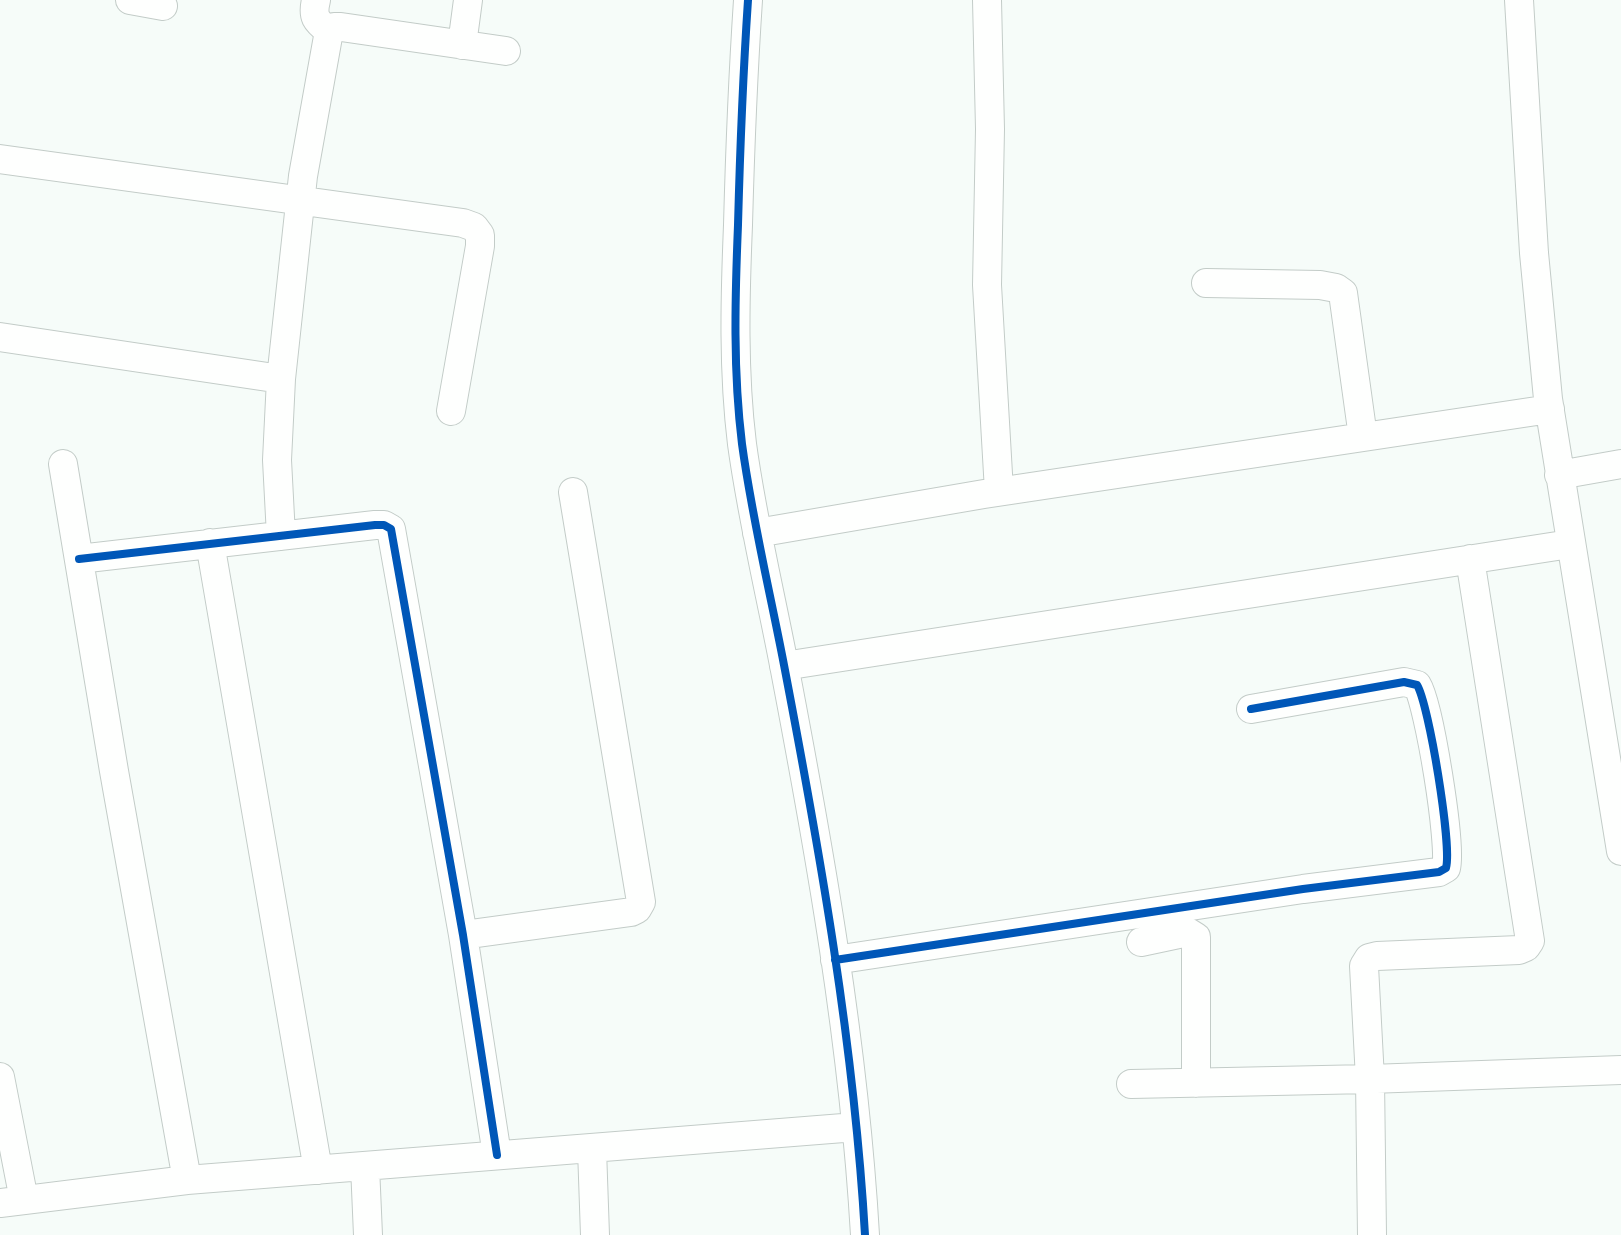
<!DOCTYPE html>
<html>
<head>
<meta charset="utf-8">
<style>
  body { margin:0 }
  canvas { display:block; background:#f6fcf9 }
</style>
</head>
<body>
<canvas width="1621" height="1235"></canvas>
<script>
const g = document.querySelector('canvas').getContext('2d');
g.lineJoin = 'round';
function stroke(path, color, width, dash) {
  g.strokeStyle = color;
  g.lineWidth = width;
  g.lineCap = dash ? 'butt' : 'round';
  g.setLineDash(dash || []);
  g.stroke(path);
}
const street = new Path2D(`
  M130 0 163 6
  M316 0C312 17 316 21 329 31
  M748 0C743 75 740 150 738 225 735 298 733 371 742 444 752 518 770 592 784 665 820 853 854 1044 865 1235
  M987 0 990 129 987 285 999 491
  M1519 0 1534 253 1548 399 1621 851
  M462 45 468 0
  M0 159 463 223 474 227 480 235V246L451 411
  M1206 283 1320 285 1336 288 1343 293 1363 437
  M0 337 281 379
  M63 464 114 771 187 1180
  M1559 475 1621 464
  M757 533 984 494 1550 409
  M281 536 277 460 281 379 303 176 329 31 334 27H341L506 51
  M210 543 318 1170
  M79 559 375 525H384L391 529 463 935 497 1155
  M784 666 1570 544
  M463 935 631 912 637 909 641 902 573 492
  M1141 942 1188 932 1196 937V1083
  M835 960 1303 889 1439 872 1446 868C1452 846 1429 704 1417 685L1404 682 1251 709
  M0 1077 24 1200
  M1131 1084 1370 1079 1621 1070
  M592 1149 595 1235
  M365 1166 368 1235
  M0 1203 187 1180 856 1127
  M1372 1235 1370 1079 1364 966 1369 958 1377 956 1519 950 1526 947 1530 941 1470 559`);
stroke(street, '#c3ccc8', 30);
stroke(street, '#fefffe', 28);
stroke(new Path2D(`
  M748 0C743 75 740 150 738 225 735 298 733 371 742 444 752 518 770 592 784 665 820 853 854 1044 865 1235
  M79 559 375 525H384L391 529 463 935 497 1155
  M835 960 1303 889 1439 872 1446 868C1452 846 1429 704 1417 685L1404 682 1251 709`), '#0057b8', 8);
</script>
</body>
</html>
